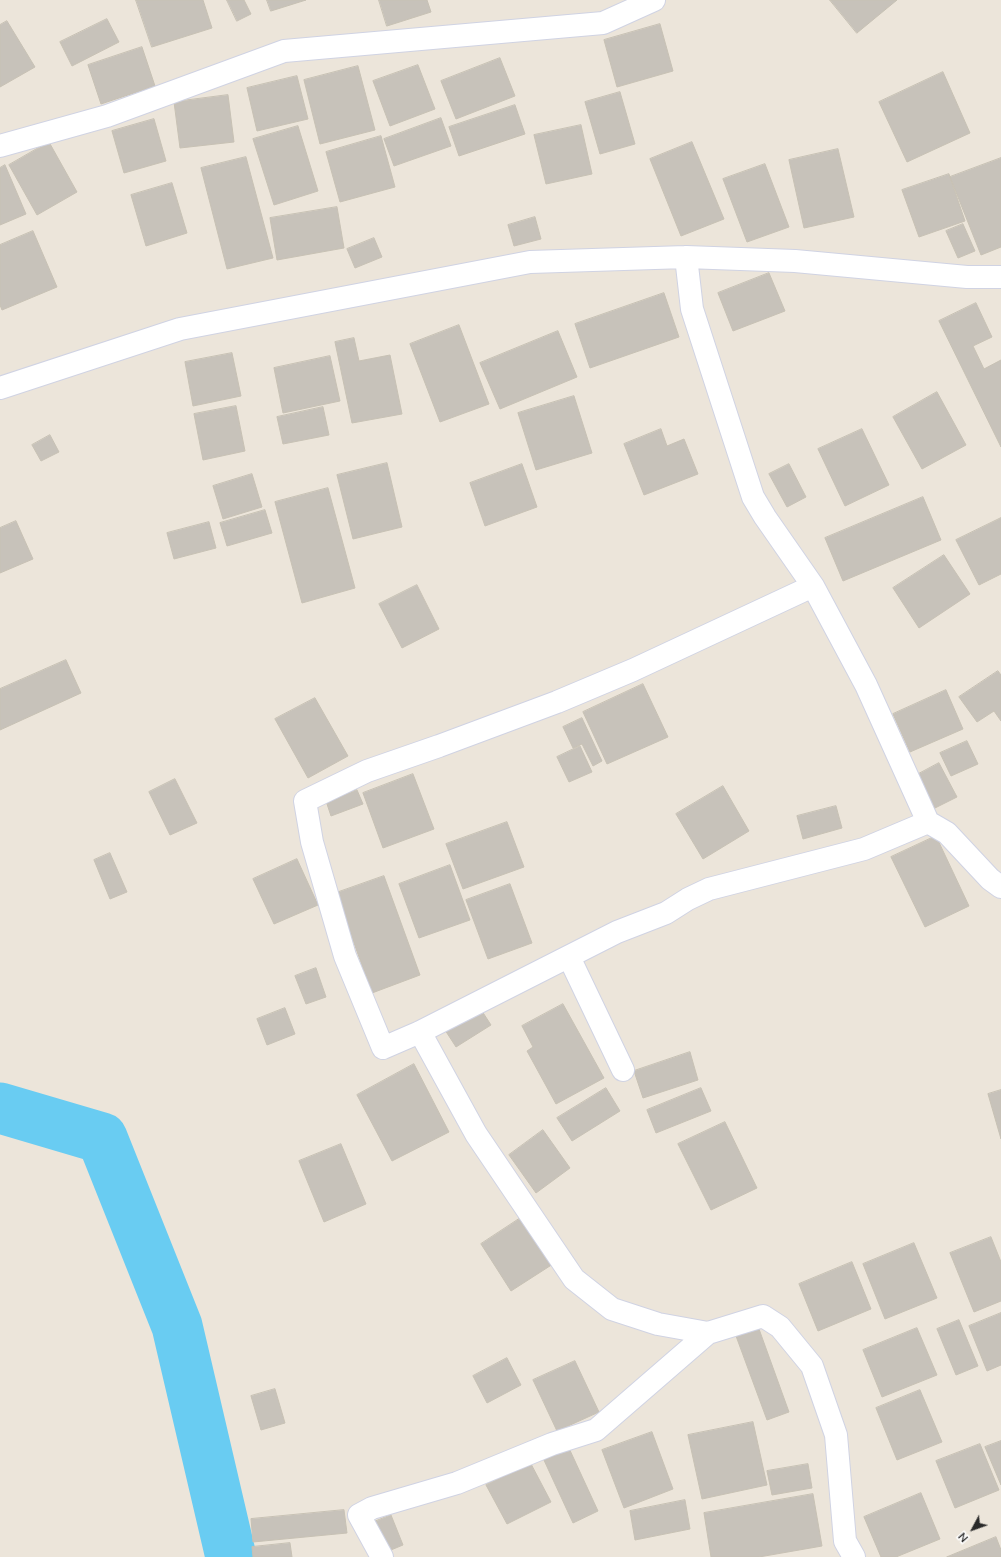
<!DOCTYPE html>
<html>
<head>
<meta charset="utf-8">
<style>
  body { margin:0 }
  #map { position:relative; width:1001px; height:1557px; overflow:hidden; background:#ece5da; font-family:"Nunito Sans",sans-serif }
  canvas { display:block }
  .north { position:absolute; left:953px; top:1509px; width:40px; height:40px; -webkit-text-stroke:3px #fff; paint-order:stroke; rotate:229deg; font-size:11px; font-weight:700; line-height:16px; text-align:center; color:#292929 }
  .north::after { content:''; display:block; margin:auto; width:14px; height:18px; background:#292929; clip-path:polygon(50% 0,100% 100%,50% 72%,0 100%) }
</style>
</head>
<body>
<div id="map">
<canvas width="1001" height="1557"></canvas>
<div class="north">N</div>
</div>
<script>
const g = document.querySelector('canvas').getContext('2d');
g.lineJoin = 'round';
function stroke(path, color, width, dash) {
  g.strokeStyle = color;
  g.lineWidth = width;
  g.lineCap = dash ? 'butt' : 'round';
  g.setLineDash(dash || []);
  g.stroke(path);
}
function fill(path, color) {
  g.fillStyle = color;
  g.fill(path, 'evenodd');
}
stroke(new Path2D(`
  M0 1108 102 1138 177 1326 231 1557`), '#69ccf2', 51);
const building = new Path2D(`
  M136 0H203L212 28 152 47Z
  M227 0H244L251 14 237 21Z
  M267 0H306L271 11Z
  M379 0H427L431 12 387 26Z
  M830 0H897L857 33Z
  M107 19 119 42 72 66 60 42Z
  M7 21 35 67 0 87V25Z
  M660 24 673 71 617 87 604 40Z
  M142 47 155 86 101 104 88 65Z
  M500 58 515 96 456 119 441 81Z
  M418 65 435 109 390 126 373 81Z
  M358 66 375 130 320 144 304 80Z
  M943 72 970 133 907 162 879 102Z
  M297 76 308 119 257 131 247 88Z
  M620 92 635 144 600 154 585 102Z
  M228 95 234 142 180 148 174 102Z
  M515 105 525 134 459 156 449 127Z
  M441 118 451 146 394 166 384 139Z
  M154 119 166 161 124 173 112 131Z
  M581 125 592 174 546 184 534 135Z
  M298 126 318 191 274 205 253 139Z
  M381 136 395 187 340 202 326 152Z
  M49 142 77 192 37 215 9 165Z
  M692 142 724 219 681 236 650 159Z
  M838 149 854 217 804 228 789 160Z
  M246 157 273 258 227 269 201 168Z
  M1001 158V247L981 255 950 177Z
  M765 164 789 227 747 242 723 179Z
  M5 165 26 214 0 225V168Z
  M949 174 965 221 919 237 902 190Z
  M172 183 187 233 146 246 131 195Z
  M337 207 344 248 277 260 270 218Z
  M535 217 541 239 514 246 508 225Z
  M963 224 975 251 958 258 946 231Z
  M33 231 57 287 2 310 0 305V245Z
  M374 238 382 257 355 268 347 249Z
  M769 273 785 311 733 331 718 293Z
  M664 293 679 337 590 368 575 324Z
  M976 303 992 337 973 346 984 369 1001 360V447L939 321Z
  M459 325 489 404 440 422 410 344Z
  M558 331 577 377 500 409 480 363Z
  M354 338 359 361 390 355 402 414 352 423 335 342Z
  M232 353 241 396 193 406 185 362Z
  M330 356 340 401 283 413 274 368Z
  M937 392 966 445 922 469 893 417Z
  M574 396 592 453 536 470 518 413Z
  M236 406 245 451 203 460 194 414Z
  M323 407 329 435 283 444 277 417Z
  M661 429 667 446 684 439 698 474 644 495 624 444Z
  M862 429 889 485 845 506 818 449Z
  M50 435 59 452 41 461 32 445Z
  M387 463 402 527 353 539 337 475Z
  M522 464 537 507 485 526 470 483Z
  M789 464 806 497 787 507 769 474Z
  M252 474 262 507 223 519 213 486Z
  M328 488 355 588 302 603 275 502Z
  M923 497 941 540 843 581 825 538Z
  M265 510 272 533 227 546 220 523Z
  M1001 518V574L979 585 956 540Z
  M16 521 33 559 0 573V528Z
  M209 522 216 548 174 559 167 533Z
  M944 555 970 594 919 628 893 588Z
  M417 585 439 629 402 648 379 604Z
  M66 660 81 693 0 730V689Z
  M998 671 1001 675V721L994 711 977 722 959 697Z
  M643 684 668 737 607 764 583 712Z
  M946 690 963 729 910 752 893 714Z
  M315 698 348 756 308 778 275 719Z
  M582 718 602 761 593 766 582 744 573 748 563 727Z
  M967 741 978 764 951 776 940 753Z
  M580 746 592 772 569 782 557 757Z
  M939 763 957 797 931 810 913 777Z
  M413 774 434 829 383 848 363 793Z
  M175 779 197 823 170 835 149 792Z
  M723 786 749 831 703 859 676 814Z
  M357 790 363 804 331 816 326 801Z
  M836 806 842 828 803 839 797 816Z
  M507 822 524 867 463 889 446 844Z
  M936 836 969 906 925 927 891 857Z
  M110 853 127 892 110 899 94 860Z
  M297 859 318 905 274 924 253 879Z
  M450 865 470 920 419 938 399 884Z
  M384 876 420 975 372 993 336 893Z
  M510 884 532 943 488 959 466 900Z
  M316 968 326 997 306 1004 295 976Z
  M563 1004 604 1078 556 1104 527 1051 533 1047 522 1026Z
  M285 1008 295 1034 267 1045 257 1019Z
  M480 1008 491 1025 456 1047 445 1030Z
  M690 1052 698 1080 643 1098 634 1071Z
  M414 1064 449 1132 392 1161 357 1095Z
  M606 1088 620 1111 572 1141 557 1118Z
  M701 1088 711 1111 656 1133 647 1110Z
  M1001 1090V1139L988 1094Z
  M725 1122 757 1188 711 1210 678 1144Z
  M543 1130 570 1168 536 1193 509 1155Z
  M341 1144 366 1204 324 1222 299 1161Z
  M522 1217 553 1264 511 1291 481 1244Z
  M991 1237 1001 1262V1301L974 1312 950 1253Z
  M914 1243 937 1298 885 1319 863 1264Z
  M852 1262 871 1309 818 1331 799 1284Z
  M1001 1313V1365L987 1371 969 1326Z
  M959 1320 978 1366 956 1375 937 1329Z
  M917 1328 937 1375 882 1397 863 1350Z
  M759 1329 789 1412 767 1420 736 1336Z
  M507 1358 521 1385 487 1403 473 1376Z
  M575 1361 599 1412 557 1431 533 1380Z
  M275 1389 285 1423 261 1430 251 1396Z
  M920 1390 942 1442 897 1460 876 1408Z
  M753 1422 767 1485 702 1499 688 1435Z
  M652 1432 673 1489 624 1508 602 1450Z
  M1001 1441V1485L985 1447Z
  M980 1444 999 1490 955 1508 936 1461Z
  M568 1446 598 1511 573 1523 543 1458Z
  M530 1462 551 1502 507 1524 486 1485Z
  M808 1464 812 1488 772 1495 767 1471Z
  M921 1493 940 1539 896 1557H881L864 1517Z
  M813 1494 822 1546 759 1557H711L704 1513Z
  M685 1500 690 1529 635 1540 630 1511Z
  M344 1510 347 1533 253 1542 251 1519Z
  M391 1515 403 1545 386 1552 374 1522Z
  M996 1537 1001 1550V1557H947Z
  M290 1543 292 1557H253L252 1547Z`);
fill(building, '#c7c2ba');
stroke(building, '#c7c1b4', 1);
const minor = new Path2D(`
  M0 146 107 116 284 51 603 23 654 0
  M686 257 692 309 753 497 765 517 813 586 866 685 928 822 947 833 990 879 1001 887
  M0 388 180 329 530 262 686 257 795 261 967 277H1001
  M813 586 633 670 557 702 439 746 367 771 305 801 312 842 345 956 383 1048 420 1032 617 932 666 913 688 899 709 889 864 849 928 822
  M569 957 623 1070
  M420 1032 476 1134 574 1279 612 1309 658 1324 708 1333
  M382 1557 359 1515 372 1508 457 1483 552 1444 596 1430 708 1333 763 1316 780 1327 812 1366 836 1435 845 1541 854 1557`);
stroke(minor, '#d0d3e3', 24);
stroke(minor, '#fff', 22);
</script>
</body>
</html>
